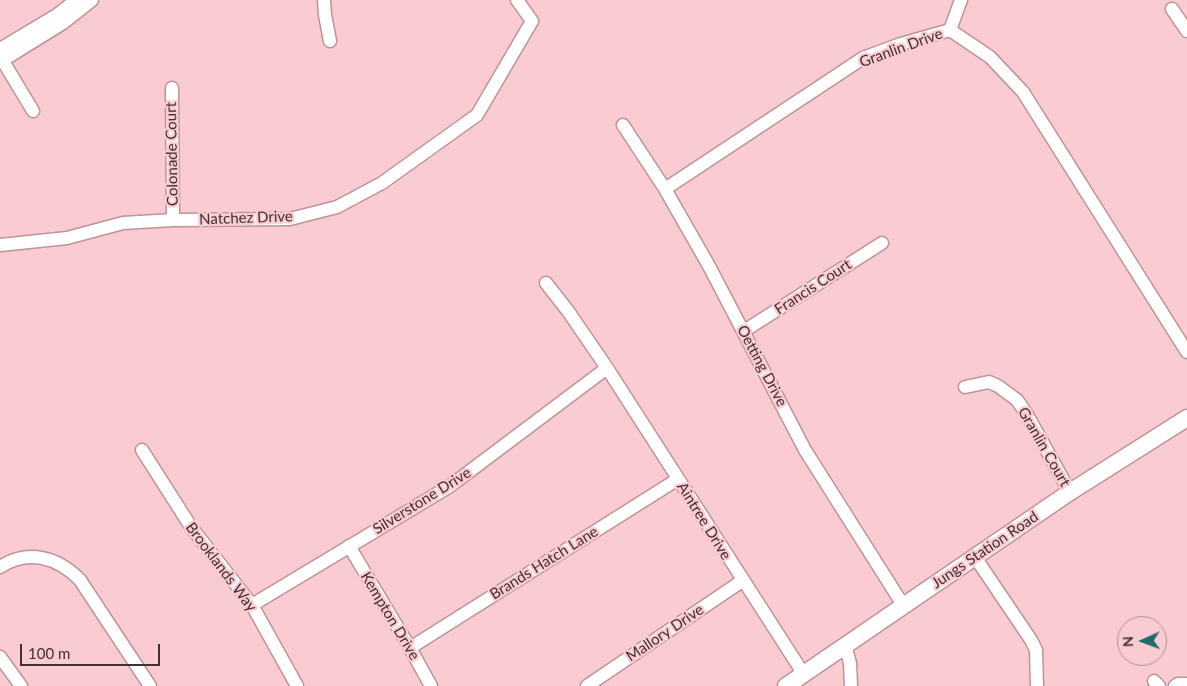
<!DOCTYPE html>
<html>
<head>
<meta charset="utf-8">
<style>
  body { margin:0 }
  #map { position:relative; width:1187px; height:686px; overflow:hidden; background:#facbd0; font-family:Lato,sans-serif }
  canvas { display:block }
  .north { position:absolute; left:1117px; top:616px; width:50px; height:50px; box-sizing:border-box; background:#facbd0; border:1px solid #b08d90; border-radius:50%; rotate:268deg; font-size:14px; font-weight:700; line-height:20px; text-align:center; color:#412f31 }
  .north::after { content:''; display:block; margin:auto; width:18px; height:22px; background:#206c69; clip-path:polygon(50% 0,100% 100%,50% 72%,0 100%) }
  .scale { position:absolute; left:20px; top:644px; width:140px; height:22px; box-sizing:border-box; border:2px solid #412f31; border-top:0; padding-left:6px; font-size:15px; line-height:18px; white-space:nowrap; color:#412f31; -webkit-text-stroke:4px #facbd0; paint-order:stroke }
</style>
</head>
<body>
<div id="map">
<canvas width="1187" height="686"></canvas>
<div class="north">N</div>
<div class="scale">100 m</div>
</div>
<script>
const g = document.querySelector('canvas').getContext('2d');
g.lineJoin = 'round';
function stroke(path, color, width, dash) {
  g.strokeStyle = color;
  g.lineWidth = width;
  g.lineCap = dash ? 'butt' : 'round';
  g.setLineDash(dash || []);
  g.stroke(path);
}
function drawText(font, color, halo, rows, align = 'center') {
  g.font = font + ' Lato,sans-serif';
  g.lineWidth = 4.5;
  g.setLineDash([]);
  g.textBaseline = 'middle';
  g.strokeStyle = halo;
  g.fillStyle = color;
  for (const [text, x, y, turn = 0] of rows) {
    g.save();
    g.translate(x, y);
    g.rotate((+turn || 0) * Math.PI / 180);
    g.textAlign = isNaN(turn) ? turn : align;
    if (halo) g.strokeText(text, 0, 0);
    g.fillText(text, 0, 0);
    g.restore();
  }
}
const minor = new Path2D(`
  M324 0 325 15 330 41
  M1172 9 1187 31
  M950 30 990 57 1023 92 1187 352
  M950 30 961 0
  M0 49 57 15 76 0
  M0 56 33 111
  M0 62 63 23 92 0
  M172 88 173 220
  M623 125 665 189 709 266 805 450 903 605
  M665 189 863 58 901 44 950 30
  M0 245 67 238 123 223 173 220 290 219 337 207 382 183 477 115 532 21 517 0
  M546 283 568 311 607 368 803 673
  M744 331 882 243
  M965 387 989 382 998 386 1017 400 1026 413 1070 492
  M142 450 191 527 252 605 297 686
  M349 546 410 648 431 686
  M975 557 1031 640 1036 650 1037 686
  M0 567C28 549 58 557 80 580L150 686
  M252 605 450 486 607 368
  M845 645 850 663 851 686
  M410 648 678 479
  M0 657 21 686
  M1154 681 1159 686
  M587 686 742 581
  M1175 686 1178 684H1187`);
const major = new Path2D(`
  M786 686 1070 492 1187 418`);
stroke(minor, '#be9397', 15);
stroke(major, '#be9397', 19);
stroke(minor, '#fff', 12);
stroke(major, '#fff', 16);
drawText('15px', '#412f31', '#facbd0', [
  ["Granlin Drive",901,48,-20],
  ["Colonade Court",172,154,-91],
  ["Natchez Drive",246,218,-2],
  ["Francis Court",813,287,-33],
  ["Oetting Drive",762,366,62],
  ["Granlin Court",1044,447,60],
  ["Silverstone Drive",422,501,-32],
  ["Aintree Drive",704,521,58],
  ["Jungs Station Road",985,550,-34],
  ["Brands Hatch Lane",544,563,-32],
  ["Brooklands Way",221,567,53],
  ["Kempton Drive",390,616,59],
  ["Mallory Drive",665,633,-34]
]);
</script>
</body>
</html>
